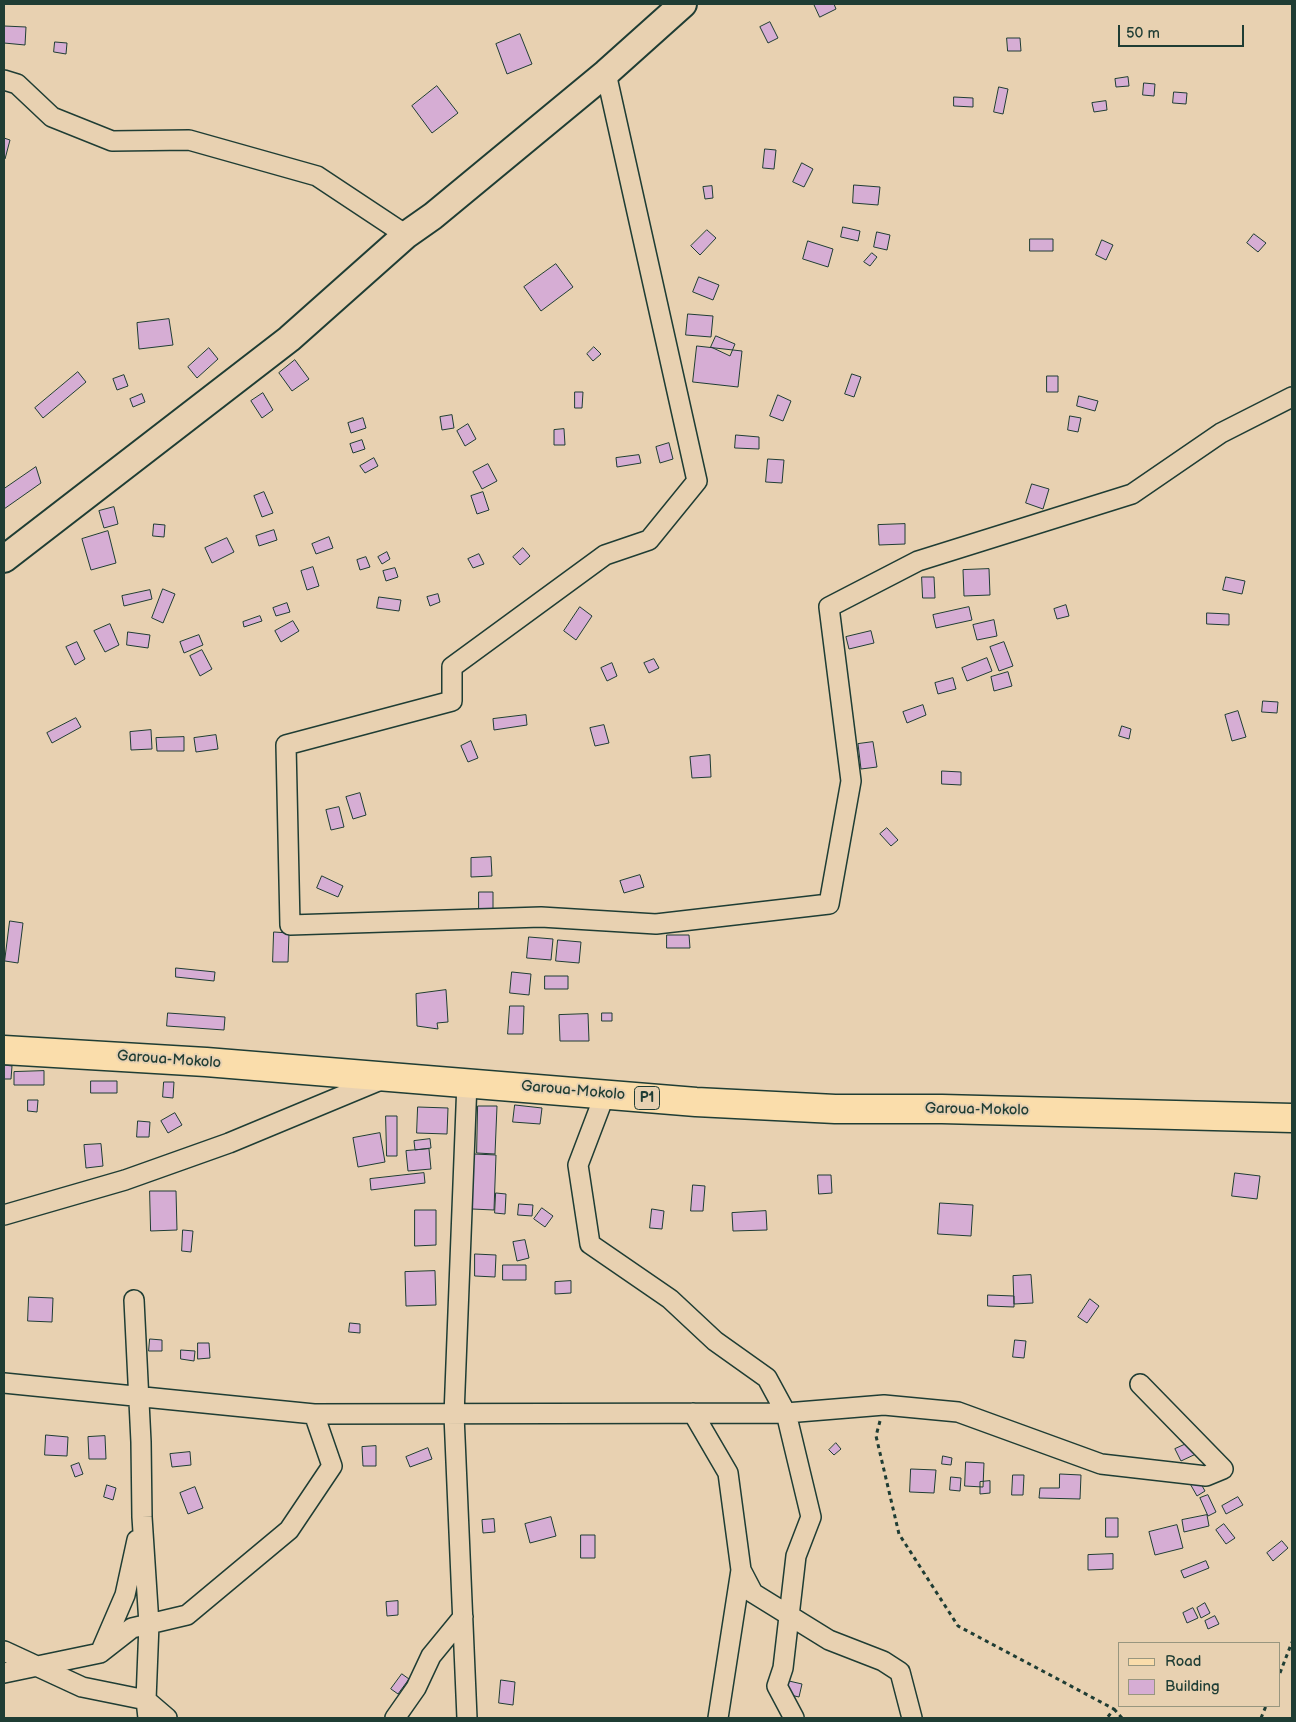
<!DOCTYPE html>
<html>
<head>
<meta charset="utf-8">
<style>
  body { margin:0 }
  #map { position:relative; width:1296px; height:1722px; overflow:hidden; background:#e8d1b1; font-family:"Balsamiq Sans",sans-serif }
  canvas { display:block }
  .frame { position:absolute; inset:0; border:5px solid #1f3d34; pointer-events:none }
  .legend { position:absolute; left:1118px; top:1642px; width:162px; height:65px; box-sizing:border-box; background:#e8d1b1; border:1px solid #98967f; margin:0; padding:6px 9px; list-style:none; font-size:15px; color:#1f3d34 }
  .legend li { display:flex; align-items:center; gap:10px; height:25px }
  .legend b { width:25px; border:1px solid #98967f }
  .scale { position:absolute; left:1118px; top:25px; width:126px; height:22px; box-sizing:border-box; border:2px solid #1f3d34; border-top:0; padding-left:6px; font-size:15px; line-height:18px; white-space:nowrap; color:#1f3d34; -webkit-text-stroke:4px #e8d1b1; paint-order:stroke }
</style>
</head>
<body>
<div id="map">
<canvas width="1296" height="1722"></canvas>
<div class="frame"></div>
<ul class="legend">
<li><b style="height:6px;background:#faddab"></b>Road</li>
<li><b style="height:14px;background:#d6add4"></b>Building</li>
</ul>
<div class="scale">50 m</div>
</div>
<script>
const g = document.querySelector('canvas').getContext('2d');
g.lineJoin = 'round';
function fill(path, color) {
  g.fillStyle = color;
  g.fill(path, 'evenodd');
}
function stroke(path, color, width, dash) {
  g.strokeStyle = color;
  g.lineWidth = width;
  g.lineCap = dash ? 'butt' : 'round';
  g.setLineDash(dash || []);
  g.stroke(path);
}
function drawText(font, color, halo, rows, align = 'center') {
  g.font = font + ' "Balsamiq Sans",sans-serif';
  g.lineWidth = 4;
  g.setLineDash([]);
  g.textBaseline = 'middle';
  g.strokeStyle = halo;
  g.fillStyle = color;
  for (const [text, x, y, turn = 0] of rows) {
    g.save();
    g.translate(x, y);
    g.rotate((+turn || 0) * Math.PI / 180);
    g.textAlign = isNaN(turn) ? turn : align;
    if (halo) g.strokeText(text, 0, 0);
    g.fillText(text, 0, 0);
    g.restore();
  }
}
const building = new Path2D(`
  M814 4H834L836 9 820 17Z
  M770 22 778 38 768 43 760 27Z
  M4 26 26 27 25 45 4 43Z
  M520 34 532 64 507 74 496 44Z
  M1007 38H1020L1021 51H1008Z
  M55 42 67 43 66 54 54 52Z
  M1128 77 1129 86 1116 87 1115 79Z
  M1144 83 1155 84 1154 96 1143 95Z
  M437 86 458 113 432 133 412 106Z
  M999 87 1008 89 1003 114 994 112Z
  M1174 92 1187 93 1186 104 1173 103Z
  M954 97 973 98V107L954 106Z
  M1106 101 1107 110 1094 112 1092 103Z
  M4 138 10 140 5 159H4Z
  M765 149 776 150 774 169 763 168Z
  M802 163 813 169 804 187 793 182Z
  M854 185 880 187 878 205 853 203Z
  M712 186 713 198 705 199 703 187Z
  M843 227 860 231 858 241 841 237Z
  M707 230 716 238 700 255 691 246Z
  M877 232 890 235 887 250 874 247Z
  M1254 234 1266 243 1258 252 1247 243Z
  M1030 239H1053V251H1030Z
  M1102 240 1113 245 1106 260 1096 255Z
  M808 241 833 249 828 267 803 259Z
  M872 253 877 257 870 266 864 262Z
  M556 264 573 287 541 311 524 287Z
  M699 277 719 285 713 300 693 292Z
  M688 314 713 316 711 337 686 335Z
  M169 319 173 345 139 349 137 323Z
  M716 336 735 344 730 356 711 347Z
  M697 346 742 351 738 387 693 382Z
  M594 347 601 354 593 361 587 354Z
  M209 348 218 359 197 378 188 367Z
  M295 360 309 379 292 391 279 373Z
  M78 372 86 382 43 418 35 408Z
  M852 374 861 377 854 397 845 394Z
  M124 375 128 386 117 390 113 379Z
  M1047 376H1058V392H1047Z
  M575 392H583L582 408H575Z
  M263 393 273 410 262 418 251 401Z
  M142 394 145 402 133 407 130 399Z
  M778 395 791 401 783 421 770 416Z
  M1079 396 1098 401 1095 411 1077 406Z
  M452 415 454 428 442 430 440 417Z
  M1070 416 1081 418 1078 432 1068 430Z
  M363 418 366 428 351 433 348 423Z
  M468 424 476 439 465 446 457 431Z
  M564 429 565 445H554V430Z
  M736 435 759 437V449L735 448Z
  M362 440 365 449 353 453 350 444Z
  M669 443 673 459 660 463 656 447Z
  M639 455 641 463 617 467 616 458Z
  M374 458 378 466 365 473 360 466Z
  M768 459 784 460 782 483 766 482Z
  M488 464 497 481 482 489 473 472Z
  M36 467 41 483 4 509V489Z
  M1032 484 1049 489 1043 509 1026 503Z
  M264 492 273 513 262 517 254 496Z
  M483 492 489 510 477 514 471 496Z
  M114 507 118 524 104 528 99 511Z
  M154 524 165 525 164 537 153 536Z
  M905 524V544L879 545 878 525Z
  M274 530 277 540 259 546 256 536Z
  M108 531 116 563 91 570 82 539Z
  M329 537 333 548 316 554 312 544Z
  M227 538 234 552 212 563 205 548Z
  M523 548 530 556 520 565 513 557Z
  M387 552 390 559 382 564 378 557Z
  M479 554 484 564 473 568 468 559Z
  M366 557 370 567 360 570 357 560Z
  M313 567 319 586 307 590 301 571Z
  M395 568 398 577 386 581 383 571Z
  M989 569 990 595 964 596 963 570Z
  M922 577H934L935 598H923Z
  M1226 577 1245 581 1242 594 1223 590Z
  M163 589 175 594 163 623 152 618Z
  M150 590 152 599 124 606 122 596Z
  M438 594 440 602 430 606 427 597Z
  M379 597 401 600 399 611 377 608Z
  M287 603 290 612 276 616 273 608Z
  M1066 605 1069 616 1057 619 1054 609Z
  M580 607 592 616 576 640 564 631Z
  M969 607 972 620 936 628 933 615Z
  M1207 613 1229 614V625L1207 624Z
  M260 616 262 621 244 627 243 622Z
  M994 620 997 636 977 640 973 625Z
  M293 621 299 631 281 642 275 631Z
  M110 624 119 645 105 652 94 631Z
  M871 631 874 643 849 649 846 637Z
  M128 632 150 635 148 648 127 645Z
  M199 635 203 645 184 653 180 642Z
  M77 642 85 659 75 665 66 647Z
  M1004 642 1013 666 999 671 990 647Z
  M202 650 212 669 200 676 190 656Z
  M987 658 992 671 967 681 962 668Z
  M654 659 659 668 649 673 644 663Z
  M612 663 617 676 607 681 601 668Z
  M1008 672 1012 686 994 691 991 677Z
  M953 678 956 689 938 694 935 683Z
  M1263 701 1278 702 1277 713 1262 712Z
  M923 705 926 715 907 723 903 712Z
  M1238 711 1246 737 1232 741 1225 715Z
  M526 715 527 725 494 730 493 719Z
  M76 718 81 727 52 743 47 733Z
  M604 725 609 743 595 746 590 728Z
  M1122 726 1131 729 1129 739 1119 736Z
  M151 730 152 749 131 750 130 732Z
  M216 735 218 749 196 752 194 738Z
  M184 737V751H157L156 738Z
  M471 741 478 758 468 762 461 746Z
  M873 742 877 767 861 769 858 744Z
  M710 755 711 777 692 778 690 757Z
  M942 771 961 772V785L942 784Z
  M360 793 366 815 353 819 346 797Z
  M339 807 344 827 331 830 326 810Z
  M887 828 898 840 891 846 880 834Z
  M491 857 492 876 471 877V858Z
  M640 875 644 887 624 893 620 881Z
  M322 876 343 886 338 897 317 888Z
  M479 892H493V912H479Z
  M10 921 23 923 18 963 5 961Z
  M274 932 289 933 288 962H273Z
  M667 935H689L690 948H667Z
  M529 937 553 939 551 960 527 958Z
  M558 940 581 942 579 963 556 961Z
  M176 968 215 972 214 981 176 977Z
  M512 972 531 974 529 995 510 993Z
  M545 976H568V989H545Z
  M446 990 448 1022 437 1023 438 1029 417 1026 416 994Z
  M510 1006H524L523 1034H508Z
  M168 1013 225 1017 224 1030 167 1026Z
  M602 1013H612V1021H602Z
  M588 1014 589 1041H560L559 1015Z
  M4 1065 12 1066 11 1079H4Z
  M44 1071V1085H14V1072Z
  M91 1081H117V1093H91Z
  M164 1082H174L173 1098 163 1097Z
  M28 1100H38L37 1112 28 1111Z
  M515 1105 542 1108 540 1124 513 1122Z
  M478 1106H497L495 1154 477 1153Z
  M418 1107 448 1108 447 1134 417 1133Z
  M175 1113 182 1125 168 1133 161 1121Z
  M386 1116H397V1156H387Z
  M138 1121 150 1122 149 1137H137Z
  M380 1133 385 1162 358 1167 353 1138Z
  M430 1139 431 1148 415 1150 414 1141Z
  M101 1144 103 1166 86 1168 84 1145Z
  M429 1149 431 1169 408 1171 406 1151Z
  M474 1154 496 1155 494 1210 472 1209Z
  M424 1173 425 1183 371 1190 370 1179Z
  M1235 1173 1260 1176 1257 1199 1232 1196Z
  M818 1175H831L832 1193 819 1194Z
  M693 1185 705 1186 703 1211H691Z
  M150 1191H176L177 1230 151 1231Z
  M496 1193 506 1194 505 1214 495 1213Z
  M940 1203 973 1205 971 1236 938 1234Z
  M519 1204 533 1205 532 1216 518 1215Z
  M542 1208 553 1216 545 1227 534 1219Z
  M652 1209 664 1211 662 1229 650 1228Z
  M415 1210H436V1245L415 1246Z
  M766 1211 767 1230 733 1231 732 1213Z
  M183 1230 193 1231 191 1252 182 1251Z
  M525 1240 529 1258 517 1261 513 1242Z
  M475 1254 496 1255 495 1277 475 1276Z
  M503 1265H526V1280H503Z
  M435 1271 436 1305 406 1306 405 1272Z
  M1031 1275 1033 1303 1014 1304 1013 1276Z
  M571 1281V1293L555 1294V1282Z
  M988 1295 1014 1296V1307L988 1306Z
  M29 1297 53 1298 52 1322 28 1321Z
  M1090 1299 1099 1306 1087 1323 1078 1317Z
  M350 1323 360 1324V1333L349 1332Z
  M150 1339 162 1340V1351H149Z
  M1015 1340 1026 1341 1024 1358 1013 1357Z
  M198 1343H209L210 1358 198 1359Z
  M181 1350 195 1351 194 1361 181 1359Z
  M46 1435 68 1437 67 1456 45 1455Z
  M105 1436 106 1459H89L88 1437Z
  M1193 1441 1198 1453 1181 1461 1175 1449Z
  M836 1443 841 1449 834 1455 829 1450Z
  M376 1446V1466H363L362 1447Z
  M428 1448 432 1459 410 1467 406 1457Z
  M190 1452 191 1465 172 1467 170 1454Z
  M943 1456 952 1458 951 1465 942 1464Z
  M966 1462 984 1463 983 1487 965 1486Z
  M79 1463 83 1474 75 1477 71 1466Z
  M1192 1468 1205 1491 1197 1496 1184 1473Z
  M911 1469 936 1470 934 1493 910 1492Z
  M1060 1474 1081 1475 1080 1499 1039 1498 1040 1488H1059Z
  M1013 1475H1024L1023 1495H1012Z
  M951 1477 961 1478 960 1491 950 1490Z
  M990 1481V1493L980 1494V1482Z
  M107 1485 116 1488 113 1500 104 1497Z
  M195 1487 203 1508 188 1514 180 1493Z
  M1208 1495 1216 1512 1208 1516 1200 1498Z
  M1238 1497 1243 1505 1226 1514 1222 1506Z
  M1207 1515 1209 1526 1184 1532 1182 1520Z
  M551 1517 556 1536 530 1543 525 1524Z
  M1106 1518H1118V1537H1106Z
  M494 1519 495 1532 483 1533 482 1520Z
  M1224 1524 1235 1538 1226 1544 1216 1530Z
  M1177 1525 1183 1548 1155 1555 1149 1532Z
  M581 1535H595V1558H581Z
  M1282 1541 1288 1548 1273 1561 1267 1553Z
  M1113 1554V1569L1088 1570V1555Z
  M1206 1561 1209 1568 1184 1578 1181 1571Z
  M398 1601V1615L387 1616 386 1602Z
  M1205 1603 1210 1613 1201 1618 1197 1608Z
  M1193 1608 1198 1618 1187 1623 1183 1613Z
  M1215 1616 1219 1624 1208 1629 1205 1621Z
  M402 1674 409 1679 398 1694 391 1689Z
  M501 1680 515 1682 513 1705 499 1703Z
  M789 1681 802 1684 799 1697 786 1694Z`);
fill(building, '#d6add4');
stroke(building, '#1f3d34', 1);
const minor = new Path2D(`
  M606 73 697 481 649 540 605 555 452 667V701L286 745 290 925 541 917 656 924 829 904 851 781 829 607 918 561 1132 494 1221 433 1292 397
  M4 80 17 84 52 117 112 141 189 140 317 176 406 235
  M605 1094 578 1165 590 1244 670 1299 715 1341 767 1378 786 1413 811 1517 796 1556 783 1668 777 1686 794 1718
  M4 1215 125 1180 229 1143 383 1079
  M134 1300 141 1442 142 1517 149 1624 146 1700 148 1718
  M4 1383 314 1414 786 1413 884 1405 958 1412 1101 1464 1206 1476 1223 1469 1140 1384
  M693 1413 728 1473 741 1570 753 1593 829 1640 883 1661 900 1672 912 1718
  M4 1651 82 1687 146 1700 167 1718
  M100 1653 132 1628 187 1615 289 1530 332 1466 314 1414
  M4 1673 100 1653 125 1595 137 1540
  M395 1718 416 1688 431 1656 463 1617
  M467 1718 454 1415 467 1082
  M718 1718 741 1570`);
const secondary = new Path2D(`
  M4 559 289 339 406 235 433 216 606 73 683 4`);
const primary = new Path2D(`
  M4 1050 206 1062 696 1102 835 1109H942L1292 1118`);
stroke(minor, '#1f3d34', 22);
stroke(secondary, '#1f3d34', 30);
stroke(primary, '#1f3d34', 31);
stroke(new Path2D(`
  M880 1421 876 1436 899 1534 958 1626 1114 1709 1107 1718
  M1280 1673 1292 1642
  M1114 1709 1122 1718
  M1261 1718 1266 1706`), '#1f3d34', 3, [4, 4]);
stroke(minor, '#e8d1b1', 19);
stroke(secondary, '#e8d1b1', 26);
stroke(primary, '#faddab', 28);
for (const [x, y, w] of [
  [647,1098,25]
]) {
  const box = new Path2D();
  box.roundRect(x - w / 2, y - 11.5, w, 23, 4);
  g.fillStyle = '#e8d1b1';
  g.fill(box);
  stroke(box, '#1f3d34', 1);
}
drawText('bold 14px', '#1f3d34', null, [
  ["P1",647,1098]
]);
drawText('15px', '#1f3d34', '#e8d1b1', [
  ["Garoua-Mokolo",169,1060,4],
  ["Garoua-Mokolo",573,1091,5],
  ["Garoua-Mokolo",977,1110,1]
]);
</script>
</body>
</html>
